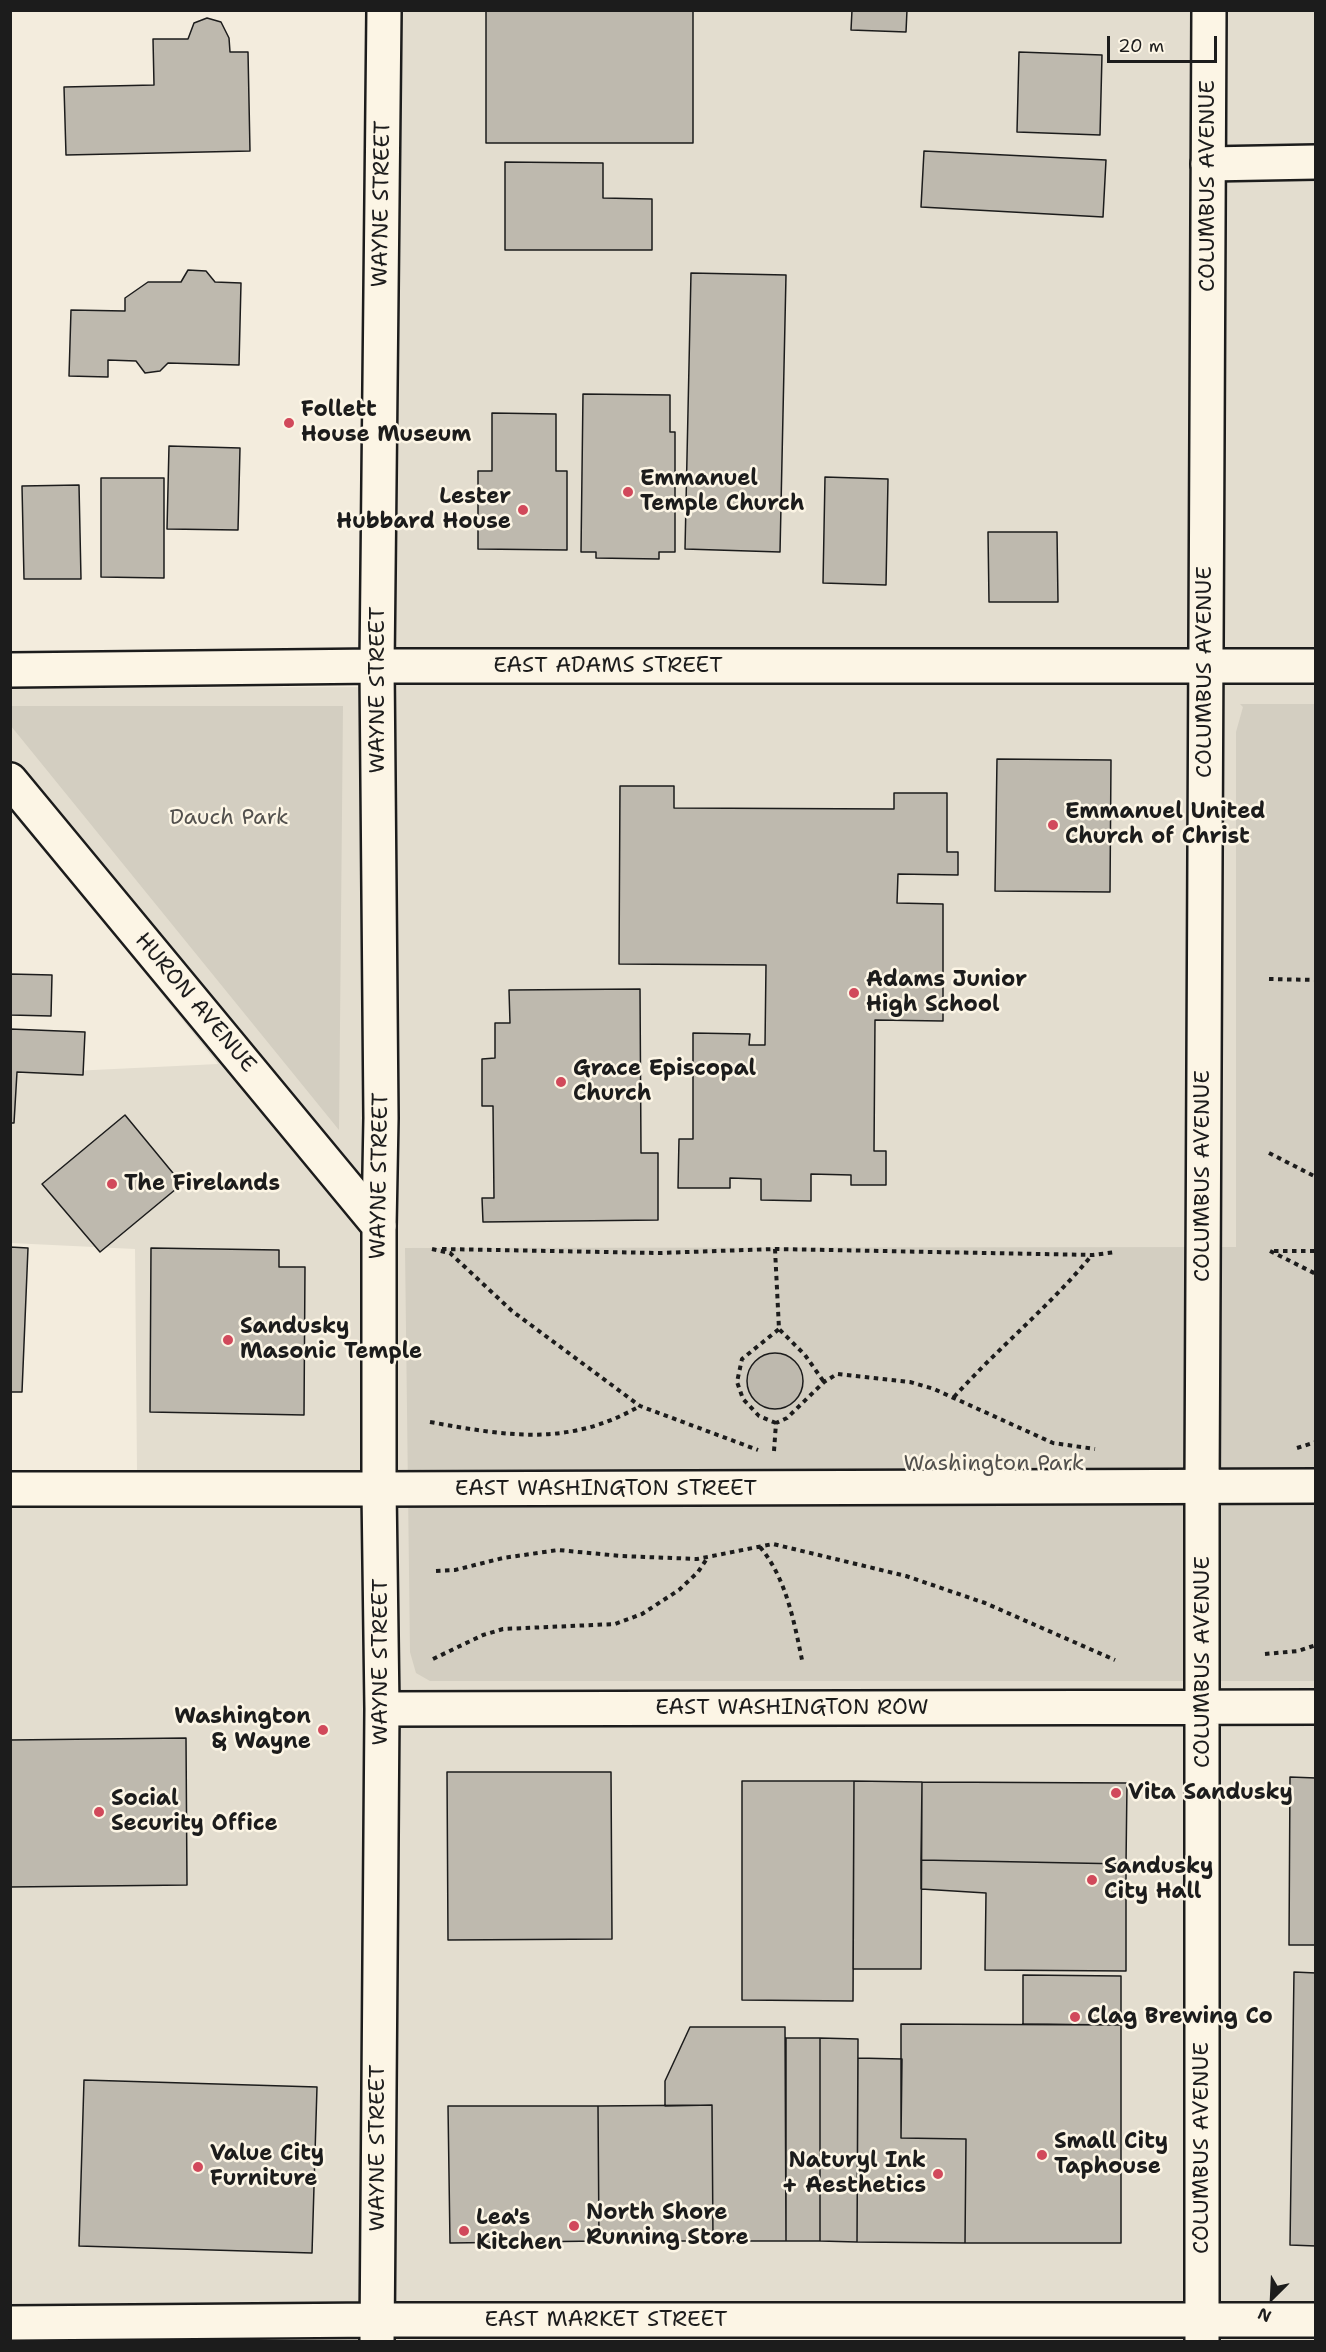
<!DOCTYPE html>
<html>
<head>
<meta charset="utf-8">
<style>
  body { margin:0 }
  #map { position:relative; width:1326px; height:2352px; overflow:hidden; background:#f3ecdd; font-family:"Shantell Sans",sans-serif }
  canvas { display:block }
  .frame { position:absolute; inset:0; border:12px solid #1c1c1c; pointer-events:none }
  .north { position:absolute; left:1242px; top:2268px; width:60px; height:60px; -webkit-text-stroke:4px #fcf5e5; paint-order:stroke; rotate:204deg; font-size:16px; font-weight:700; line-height:24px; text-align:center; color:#1c1c1c }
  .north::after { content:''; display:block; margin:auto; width:21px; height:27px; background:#1c1c1c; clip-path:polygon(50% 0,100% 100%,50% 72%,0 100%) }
  .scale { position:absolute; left:1107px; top:36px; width:110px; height:27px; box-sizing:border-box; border:3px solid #1c1c1c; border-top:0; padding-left:8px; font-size:18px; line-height:21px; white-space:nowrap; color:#1c1c1c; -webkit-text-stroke:4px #fcf5e5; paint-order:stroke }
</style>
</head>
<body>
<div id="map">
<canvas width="1326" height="2352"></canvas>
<div class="frame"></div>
<div class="north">N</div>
<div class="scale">20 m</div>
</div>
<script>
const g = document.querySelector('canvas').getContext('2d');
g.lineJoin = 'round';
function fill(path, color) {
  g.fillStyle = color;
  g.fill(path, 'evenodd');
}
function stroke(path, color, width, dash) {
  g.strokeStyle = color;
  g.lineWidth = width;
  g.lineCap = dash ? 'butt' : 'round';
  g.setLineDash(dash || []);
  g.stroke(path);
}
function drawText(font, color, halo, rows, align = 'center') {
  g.font = font + ' "Shantell Sans",sans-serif';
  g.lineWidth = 5;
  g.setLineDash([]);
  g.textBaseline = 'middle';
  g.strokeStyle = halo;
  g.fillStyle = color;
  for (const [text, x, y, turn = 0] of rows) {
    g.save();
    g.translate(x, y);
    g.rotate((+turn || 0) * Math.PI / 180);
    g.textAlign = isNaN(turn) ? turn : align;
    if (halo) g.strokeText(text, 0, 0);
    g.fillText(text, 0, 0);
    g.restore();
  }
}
fill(new Path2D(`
  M382 11H1315V2341H11V1473L137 1470 135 1249 11 1243 10 1074 218 1064 11 807V688L390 687Z`), '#e3ddcf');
fill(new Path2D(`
  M1240 704H1315V1681H430L416 1673 410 1652 405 1248 1236 1247V732L1243 707Z
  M10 706H343L339 1130 11 726Z`), '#d3cec1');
const building = new Path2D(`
  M486 10H693V143H486Z
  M852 10H907L906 32 851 30Z
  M207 18 221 22 229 38 230 52H248L250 151 66 155 64 87 154 85 153 39H188L194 23Z
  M1019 52 1102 55 1100 135 1017 132Z
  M924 151 1106 160 1103 217 921 207Z
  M505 162 603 163V198L652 199V250H505Z
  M188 270 206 271 215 282 241 283 239 365 168 363 160 371 145 373 136 361 108 360V377L69 376 71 310 125 311V298L148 282H181Z
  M691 273 786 275 780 552 685 549Z
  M583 394 670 395V432H675V552H659V559L596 558V552H581Z
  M492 413 556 414V471H567V550L478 549V471H492Z
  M169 446 240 448 238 530 167 529Z
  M825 477 888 479 886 585 823 583Z
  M101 478H164V578L101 577Z
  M79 485 81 579H24L22 486Z
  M988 532H1057L1058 602H989Z
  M997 759 1111 760 1110 892 995 891Z
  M620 786H674V808L894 809V793H947V852H958V875L898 874 897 903 943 904V1021L875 1020 874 1151H886V1185H851V1175L811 1174V1201L761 1200V1179L730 1178V1188H678L679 1139H693V1033L750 1034 749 1045H765L766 965 619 964Z
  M10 974 52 975 51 1016 10 1015Z
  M640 989 641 1153H658V1220L483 1222 482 1198H494L493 1106H482V1059L495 1058V1023H510L509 990Z
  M10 1029 85 1032 83 1075 17 1072 14 1123H10Z
  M125 1115 182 1184 100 1252 42 1184Z
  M10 1247 28 1248 22 1392H10Z
  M151 1248 279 1250V1267H305L304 1415 150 1412Z
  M747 1381a28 28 0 1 1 56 0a28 28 0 1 1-56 0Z
  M186 1738 187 1885 10 1887V1740Z
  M447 1772H611L612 1939 448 1940Z
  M1290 1777 1316 1778V1945H1289Z
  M742 1781H854L853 2001 742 2000Z
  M854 1781 922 1782 921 1969H853Z
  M922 1782 1127 1783 1126 1864 921 1860Z
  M921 1860 1126 1864V1971L985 1970 986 1893 921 1889Z
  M1294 1972 1316 1973V2246L1290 2245Z
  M1023 1975 1121 1976V2025L1023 2024Z
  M901 2024 1121 2025V2243H965L966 2139 901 2138Z
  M690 2027H785L786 2241H713L712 2105 665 2106V2081Z
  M786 2038H820V2241H786Z
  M820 2038 858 2039 857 2242 820 2241Z
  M858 2058 902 2059 901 2138 966 2139 965 2243 857 2242Z
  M84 2080 317 2087 312 2253 79 2246Z
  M712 2105 713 2241H599L598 2106Z
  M448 2106H598L599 2241 450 2243Z`);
fill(building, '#beb9ae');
stroke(building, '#1c1c1c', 1.5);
const minor = new Path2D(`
  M1208 164 1316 162
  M10 670 377 666H1316
  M379 1226 381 1118 377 666 384 10
  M10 1489H379L382 1709 377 2342
  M382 1709 1316 1707
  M10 2323 378 2320H1316
  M1202 2342V1486`);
const major = new Path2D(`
  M10 780 379 1226V1489L1316 1486
  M1202 1486 1209 10`);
stroke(minor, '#1c1c1c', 38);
stroke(major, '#1c1c1c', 38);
stroke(new Path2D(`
  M1269 979 1316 980
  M1269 1153 1316 1177
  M432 1249 450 1253 512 1311 640 1406 758 1450
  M442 1249 659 1253 775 1249 1093 1255 1116 1252
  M775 1249 779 1329 805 1355 824 1382
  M1270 1251 1316 1274
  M1274 1251H1316
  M954 1397C998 1348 1050 1306 1092 1255
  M430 1422C508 1436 568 1447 640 1406
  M776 1423 759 1416 743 1399 737 1382 742 1359 779 1329
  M1297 1448 1316 1442
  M774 1451 776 1423 787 1418 824 1382 837 1374 910 1382 934 1389 1053 1443 1095 1449
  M760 1547C786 1578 794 1621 802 1660
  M436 1571 455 1570 503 1558 558 1550 621 1556 697 1559 773 1544 906 1576 985 1603 1115 1660
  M1265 1654 1298 1651 1316 1645
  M433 1659 483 1635 503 1629 615 1624 642 1614 679 1590 698 1572 708 1557`), '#1c1c1c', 4, [4.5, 4.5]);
stroke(minor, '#fcf5e5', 33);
stroke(major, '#fcf5e5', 33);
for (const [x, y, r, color] of [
  [289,423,6,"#d1495b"],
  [628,492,6,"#d1495b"],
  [523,510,6,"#d1495b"],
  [1053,825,6,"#d1495b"],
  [854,993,6,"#d1495b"],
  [561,1082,6,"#d1495b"],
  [112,1184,6,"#d1495b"],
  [228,1340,6,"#d1495b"],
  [323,1730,6,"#d1495b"],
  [1116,1793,6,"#d1495b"],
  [99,1812,6,"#d1495b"],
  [1092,1880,6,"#d1495b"],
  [1075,2017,6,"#d1495b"],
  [1042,2155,6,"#d1495b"],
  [198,2167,6,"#d1495b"],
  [938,2174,6,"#d1495b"],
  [574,2226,6,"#d1495b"],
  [464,2231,6,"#d1495b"]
]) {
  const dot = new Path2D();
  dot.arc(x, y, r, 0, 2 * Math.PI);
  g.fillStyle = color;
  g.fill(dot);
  stroke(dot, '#fcf5e5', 2);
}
drawText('22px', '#1c1c1c', '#fcf5e5', [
  ["COLUMBUS AVENUE",1208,186,-90],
  ["WAYNE STREET",382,204,-89],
  ["EAST ADAMS STREET",608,666],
  ["COLUMBUS AVENUE",1205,672,-90],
  ["WAYNE STREET",378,690,-90],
  ["HURON AVENUE",195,1003,50],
  ["WAYNE STREET",380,1176,-89],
  ["COLUMBUS AVENUE",1203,1176,-90],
  ["EAST WASHINGTON STREET",606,1489],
  ["WAYNE STREET",381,1662,-90],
  ["COLUMBUS AVENUE",1203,1662,-90],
  ["EAST WASHINGTON ROW",792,1708],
  ["WAYNE STREET",378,2148,-90],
  ["COLUMBUS AVENUE",1202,2148,-90],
  ["EAST MARKET STREET",606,2320]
]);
drawText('bold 22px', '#1c1c1c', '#fcf5e5', [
  ["Follett",301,410],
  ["House Museum",301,435],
  ["Emmanuel",640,479],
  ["Temple Church",640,504],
  ["Lester",511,497,"right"],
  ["Hubbard House",511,522,"right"],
  ["Emmanuel United",1065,812],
  ["Church of Christ",1065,837],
  ["Adams Junior",866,980],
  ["High School",866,1005],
  ["Grace Episcopal",573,1069],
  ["Church",573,1094],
  ["The Firelands",124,1184],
  ["Sandusky",240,1327],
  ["Masonic Temple",240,1352],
  ["Washington",311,1717,"right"],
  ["& Wayne",311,1742,"right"],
  ["Vita Sandusky",1128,1793],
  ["Social",111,1799],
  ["Security Office",111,1824],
  ["Sandusky",1104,1867],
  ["City Hall",1104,1892],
  ["Clag Brewing Co",1087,2017],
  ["Small City",1054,2142],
  ["Taphouse",1054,2167],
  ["Value City",210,2154],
  ["Furniture",210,2179],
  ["Naturyl Ink",926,2161,"right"],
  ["+ Aesthetics",926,2186,"right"],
  ["North Shore",586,2213],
  ["Running Store",586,2238],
  ["Lea's",476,2218],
  ["Kitchen",476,2243]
], 'left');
drawText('22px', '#53514e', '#fcf5e5', [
  ["Dauch Park",229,818],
  ["Washington Park",994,1464]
]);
</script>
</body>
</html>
